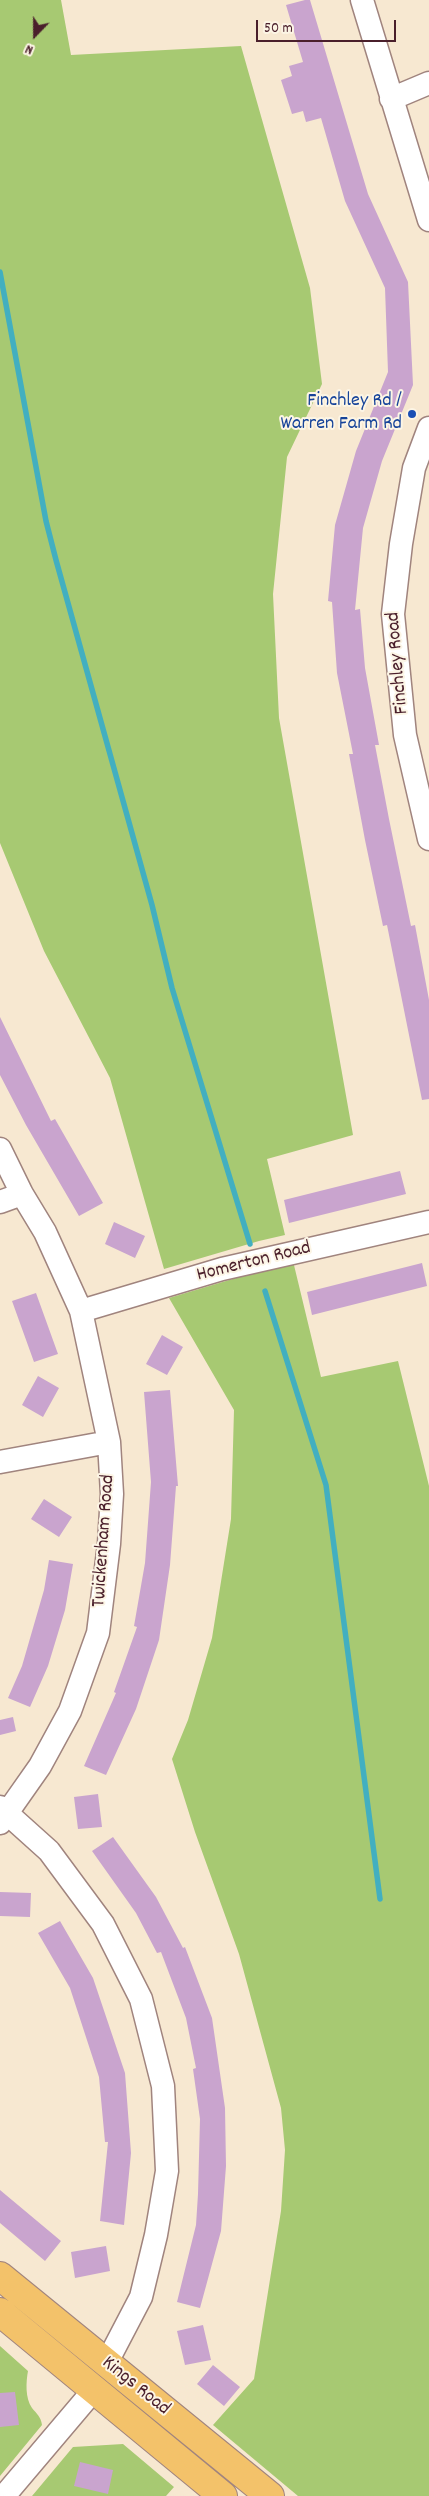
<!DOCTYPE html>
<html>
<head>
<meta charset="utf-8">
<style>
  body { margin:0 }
  #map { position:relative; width:429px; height:2496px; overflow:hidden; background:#f7e8d1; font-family:Dekko,sans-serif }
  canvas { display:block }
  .north { position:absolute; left:10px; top:10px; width:50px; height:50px; -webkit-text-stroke:4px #fcf5e5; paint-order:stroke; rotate:202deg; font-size:14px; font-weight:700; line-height:20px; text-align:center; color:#4a1f2b }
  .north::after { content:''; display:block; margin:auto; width:18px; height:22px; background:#4a1f2b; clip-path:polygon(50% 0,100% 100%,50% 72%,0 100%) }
  .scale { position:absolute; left:256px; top:20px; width:140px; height:22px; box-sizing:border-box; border:2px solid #4a1f2b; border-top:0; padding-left:6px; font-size:15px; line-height:18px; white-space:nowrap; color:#4a1f2b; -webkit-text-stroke:4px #fcf5e5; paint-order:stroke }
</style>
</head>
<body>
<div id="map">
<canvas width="429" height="2496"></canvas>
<div class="north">N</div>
<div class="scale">50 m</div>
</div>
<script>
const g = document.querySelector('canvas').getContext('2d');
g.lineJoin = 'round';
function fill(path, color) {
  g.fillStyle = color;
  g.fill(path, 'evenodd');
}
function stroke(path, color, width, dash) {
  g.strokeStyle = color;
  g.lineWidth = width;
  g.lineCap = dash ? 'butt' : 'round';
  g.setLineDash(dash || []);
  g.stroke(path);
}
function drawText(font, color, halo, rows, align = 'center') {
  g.font = font + ' Dekko,sans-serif';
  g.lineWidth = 4;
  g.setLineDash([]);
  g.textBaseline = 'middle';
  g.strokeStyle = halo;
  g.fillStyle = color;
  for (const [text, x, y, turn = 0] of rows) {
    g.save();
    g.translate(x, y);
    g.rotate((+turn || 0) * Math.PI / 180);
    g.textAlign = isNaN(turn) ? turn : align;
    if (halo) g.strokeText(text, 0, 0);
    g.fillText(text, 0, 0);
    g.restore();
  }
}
fill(new Path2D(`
  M0 0H61L71 55 241 46 310 288 322 384 287 457 273 594 279 718 353 1135 267 1159 285 1235 259 1241 164 1269 110 1078 44 951 0 843Z
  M293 1261 321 1377 398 1361 429 1486V2496H298L213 2425 254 2379 281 2211 285 2150 281 2108 239 1954 195 1832 172 1759 188 1720 212 1638 231 1519 234 1410 169 1298Z
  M0 2346 28 2371C26 2382 25 2398 32 2408 37 2414 41 2417 42 2425L0 2476Z
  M123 2444 174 2487 166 2496H32L73 2447Z`), '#a7c972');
stroke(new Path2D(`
  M0 272 46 521 56 560 152 905 172 988 250 1244
  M265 1291 326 1485 380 1899`), '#42afc0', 5.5);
fill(new Path2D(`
  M305 0H310L368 194 408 282 413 385 382 461 363 528 355 610 360 609 365 668 379 745H375L389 819 411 926 415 925 429 1000V1099L422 1100 387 925 383 926 365 840 349 754H353L337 673 332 602 328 601 335 525 356 451 388 372 385 288 345 201 321 118 306 122 303 111 292 114 281 80 292 76 289 66 303 62 286 5Z
  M0 1017 51 1121 55 1119 103 1203 79 1216 26 1125 0 1075Z
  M400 1171 406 1194 289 1223 284 1200Z
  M114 1222 145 1236 135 1258 105 1244Z
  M422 1263 427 1286 312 1315 307 1292Z
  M36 1293 58 1354 34 1362 12 1301Z
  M162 1335 183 1347 167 1375 146 1364Z
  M38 1376 59 1388 43 1417 22 1405Z
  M170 1390 178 1486H176L170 1565 159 1640 136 1709 106 1775 84 1766 116 1693 114 1692 137 1627 134 1626 145 1563 151 1482 144 1392Z
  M44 1499 72 1517 59 1537 31 1519Z
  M49 1560 73 1564 65 1610 48 1666 30 1707 8 1698 22 1666 44 1590Z
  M13 1717 16 1731 0 1735V1720Z
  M98 1794 102 1827 78 1829 74 1797Z
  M113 1837 156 1897 183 1948 185 1947 212 2018 225 2108 226 2166 221 2231 200 2308 177 2302 196 2225 198 2194 200 2119 193 2069 196 2068 186 2018 161 1952 157 1953 136 1913 92 1851Z
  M0 1892 31 1893 30 1917 0 1916Z
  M60 1921 93 1978 125 2073 131 2153 124 2225 100 2221 108 2142H105L99 2077 70 1988 38 1933Z
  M0 2190 61 2241 45 2261 0 2223Z
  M106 2246 110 2271 75 2278 71 2252Z
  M203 2325 211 2360 185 2365 177 2331Z
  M213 2365 240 2387 224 2406 197 2384Z
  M15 2392 19 2425 0 2427V2393Z
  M80 2462 113 2470 108 2494 74 2486Z`), '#c9a4ce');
const minor = new Path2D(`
  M362 0 429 220
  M391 99 429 83
  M429 428 414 468 401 544 393 614 405 735 429 839
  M0 1149 22 1194 45 1232 81 1311 109 1442 112 1494 109 1544 98 1633 70 1711 40 1766 0 1823
  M0 1202 22 1194
  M81 1311 222 1269 429 1222
  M0 1462 109 1442
  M0 1807 49 1851 103 1924 141 1999 163 2086 167 2171 156 2235 141 2297 106 2364
  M4 2496 93 2391`);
const major = new Path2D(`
  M0 2276 270 2496
  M0 2312 223 2496`);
stroke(minor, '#a0847e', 25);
stroke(major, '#a0847e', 30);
stroke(minor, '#fff', 22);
stroke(major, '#f3c26a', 28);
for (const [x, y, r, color] of [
  [412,414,5,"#1a4fb4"]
]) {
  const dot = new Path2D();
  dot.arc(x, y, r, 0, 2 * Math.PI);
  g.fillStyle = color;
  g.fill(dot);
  stroke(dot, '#fcf5e5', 2);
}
drawText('20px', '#164399', '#fcf5e5', [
  ["Finchley Rd /",402,402],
  ["Warren Farm Rd",402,425]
], 'right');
drawText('20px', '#4a1f2b', '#fcf5e5', [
  ["Finchley Road",399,663,-95],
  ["Homerton Road",254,1263,-14],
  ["Twickenham Road",105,1541,-86],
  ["Kings Road",135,2387,39]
]);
</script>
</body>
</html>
